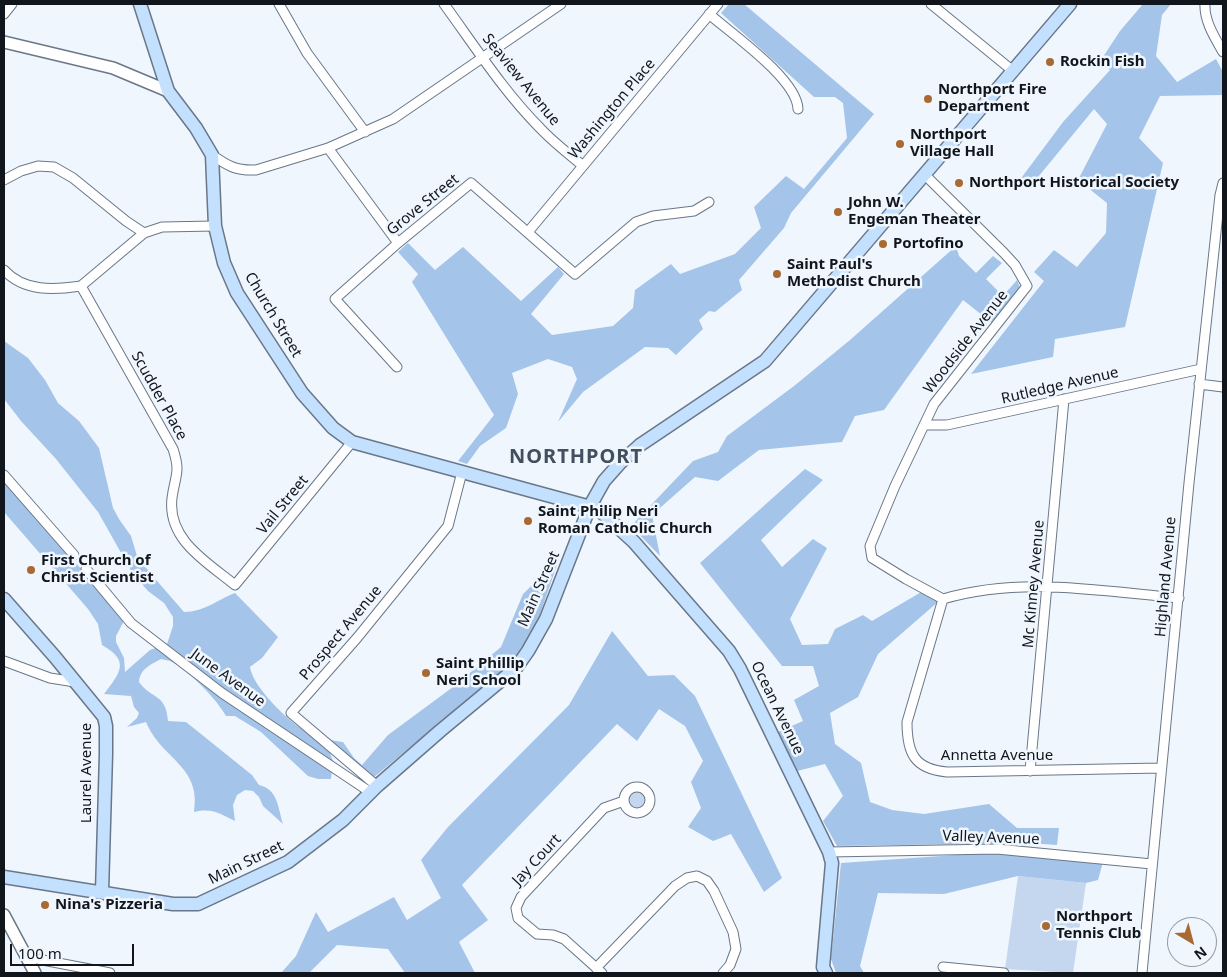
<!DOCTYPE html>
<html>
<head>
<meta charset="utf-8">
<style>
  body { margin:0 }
  #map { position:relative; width:1227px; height:977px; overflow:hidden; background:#f0f6fe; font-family:"Noto Sans",sans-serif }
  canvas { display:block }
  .frame { position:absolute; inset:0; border:5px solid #11161d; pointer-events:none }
  .north { position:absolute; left:1167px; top:917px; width:50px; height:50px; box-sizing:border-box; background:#f0f6fe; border:1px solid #979ca4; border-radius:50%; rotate:143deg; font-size:14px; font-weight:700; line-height:20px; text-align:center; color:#11161d }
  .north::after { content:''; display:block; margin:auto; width:18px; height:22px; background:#a96932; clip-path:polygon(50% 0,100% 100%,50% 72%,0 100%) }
  .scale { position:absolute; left:10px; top:944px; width:124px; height:22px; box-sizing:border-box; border:2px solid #11161d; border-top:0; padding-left:6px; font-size:15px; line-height:18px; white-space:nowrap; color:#11161d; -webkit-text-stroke:4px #f0f6fe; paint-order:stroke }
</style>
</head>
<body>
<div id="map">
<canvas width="1227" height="977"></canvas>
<div class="frame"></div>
<div class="north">N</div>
<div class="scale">100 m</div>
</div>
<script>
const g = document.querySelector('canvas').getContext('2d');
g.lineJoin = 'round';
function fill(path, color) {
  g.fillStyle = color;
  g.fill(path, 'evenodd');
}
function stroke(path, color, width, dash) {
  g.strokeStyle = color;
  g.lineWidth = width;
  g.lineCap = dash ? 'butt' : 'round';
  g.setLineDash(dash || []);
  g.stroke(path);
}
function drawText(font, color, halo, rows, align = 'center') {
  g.font = font + ' "Noto Sans",sans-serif';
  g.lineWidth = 5;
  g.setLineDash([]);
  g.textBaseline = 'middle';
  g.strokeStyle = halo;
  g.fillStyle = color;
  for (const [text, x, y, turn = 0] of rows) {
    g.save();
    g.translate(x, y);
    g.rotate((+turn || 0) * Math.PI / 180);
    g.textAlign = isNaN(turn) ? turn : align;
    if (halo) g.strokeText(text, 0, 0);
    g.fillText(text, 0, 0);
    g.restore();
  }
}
fill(new Path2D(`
  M625 800a12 12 0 1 1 24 0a12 12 0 1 1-24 0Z
  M1018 876 1086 883 1073 973 1005 969Z`), '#c4d7ee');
fill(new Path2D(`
  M729 4H744L874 114 791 213 784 228 739 280 742 290 715 312 709 311 699 320 703 329 676 355 668 348 645 347 583 392 558 422 577 379 572 367 548 359 512 373 518 394 506 428 480 446 467 464 458 461 494 415 412 282 418 274 398 252 408 243 435 270 463 247 521 301 558 267 564 274 531 314 552 335 613 326 633 308 635 290 671 264 680 274 735 254 761 228 754 207 786 176 804 189 847 138 843 103 835 97H814L721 13Z
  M1143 4H1171L1162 15 1156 56 1177 82 1216 59 1223 72V95L1160 96 1139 138 1163 163 1125 327 1055 339 1053 357 971 374 1044 281 1034 272 1054 250 1077 267 1106 233 1107 203 1078 180 1107 124 1094 109 1029 188 1019 181 1063 122 1110 70 1101 60 1120 31Z
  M956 246 959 256 976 273 993 256 1002 263 986 279 1003 296 1017 280 1020 288 992 323 963 300 884 410 855 416 842 442 759 450 718 481 695 477 652 515 660 556 631 526 693 461 718 452 727 436 794 386 850 340Z
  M4 341 28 358 45 380 58 403 79 421 99 448 113 508 119 519 131 536 137 556 151 574 184 612C204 612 217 600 235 593L278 637 262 658 250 667C253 686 281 713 296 725 306 733 330 741 343 742L354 758 362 765 388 735 453 687 501 647 523 594 559 559 536 626 512 663 373 778 329 750 333 761 331 779H318L308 776 261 732 235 716H226C218 701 189 670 172 662 169 660 164 660 161 659 150 665 140 669 139 682 152 700 166 693 168 721L186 722 252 775 259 785C278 789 278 808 283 824L263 806 259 797 253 791 245 790 237 795 233 805 235 821C218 813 213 808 194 812 202 766 161 759 146 722L127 727 137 718 139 713 134 707 131 696 104 694C121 672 130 661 102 645L98 624 88 609 4 512V481L125 619 116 636V642L124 658 125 672 150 650 167 644 173 626V617L164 603 148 591 133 574 98 512 56 459 21 421 4 399Z
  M805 469 823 480 761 540 782 567 813 539 827 548 790 619 802 645 828 644 835 629 863 615 872 621 923 591 939 601 878 654 858 697 830 713 835 744 861 763 870 802 892 810 924 814 989 804 1017 828H1059L1057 845 1029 843 837 846 823 821 843 796 825 764 797 771 778 732 803 721 794 700 819 686 813 666H782L700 563Z
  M612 631 648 676 674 675 695 696 782 878 764 892 731 834 713 841 688 827 701 808 691 782 703 761 685 726 659 709 637 741 617 724 462 885 488 920 459 942 475 973H405L388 949 337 945 309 973H281L296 956 316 912 328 932 394 897 407 920 441 898 421 860 448 827 569 705Z
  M999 852 1103 862 1098 880 1086 883 1018 876 944 894 878 893 860 966 864 973H836L831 959 841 863Z`), '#a4c4e9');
const minor = new Path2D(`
  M279 4 307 53 365 132
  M444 4C474 45 504 92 540 128 553 142 569 154 583 166
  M931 4 1013 71
  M1205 4C1204 21 1215 38 1223 52
  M4 14 12 4
  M709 14C732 34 797 79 798 109
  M328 148 398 243
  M212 155C228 166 236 171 256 170L328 148 393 119 561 4
  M924 174 1004 253 1015 265 1027 286 934 404 895 486 870 546 872 558 906 579 943 599C1020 576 1100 591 1179 598
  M4 180 21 171 38 166 54 167 73 178 126 221 144 233
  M528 232 718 4
  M4 270C24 292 54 290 81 286
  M81 286 173 449C181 473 175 475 172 498 167 540 207 562 235 585L352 442
  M81 286 144 233 162 227 215 226
  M397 367 335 299 398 243 471 183 575 274 636 222 653 216 694 211 709 202
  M1199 384 1223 387
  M925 425H947L1201 369
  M4 475 74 555
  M86 569 131 623 222 693 370 792
  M943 599 907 722C907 753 914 769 947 772L1161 768
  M4 661 50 678 75 682
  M1030 771 1064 399
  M377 786 291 713 357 638 448 526 462 472
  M624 800a13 13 0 1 1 26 0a13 13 0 1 1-26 0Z
  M829 852 997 849 1152 864
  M27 957 110 973
  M943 967 1004 973
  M596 968 675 886 687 878 697 876 707 881 714 891 733 932 736 949 730 965 723 973
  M602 973 564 939 553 935 537 934 518 918 516 908 521 897 604 808 624 801
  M1142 973 1189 483 1220 195 1223 183`);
const tertiary = new Path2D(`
  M4 42 113 68 168 91
  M4 915 35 973`);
const secondary = new Path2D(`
  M140 4 168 91 196 128 212 155 215 226 224 263 237 293 302 393 333 428 352 442 598 509 634 542 729 651 740 669 829 852 832 863 823 967 826 973
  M4 599 55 657 104 717 106 726V754L102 892
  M4 877 173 904H198L288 862 343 820 377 786 440 731 516 668 528 651 546 619 590 506 604 481 620 463 640 445 765 361 1070 4`);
stroke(minor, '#697788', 11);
stroke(tertiary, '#697788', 14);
stroke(secondary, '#697788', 15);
stroke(minor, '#fff', 9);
stroke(tertiary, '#fff', 11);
stroke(secondary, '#c3e0fe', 12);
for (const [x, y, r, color] of [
  [1050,62,5,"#a96932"],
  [928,99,5,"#a96932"],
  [900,144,5,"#a96932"],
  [959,183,5,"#a96932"],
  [838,212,5,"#a96932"],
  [883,244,5,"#a96932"],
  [777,274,5,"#a96932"],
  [528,521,5,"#a96932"],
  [31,570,5,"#a96932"],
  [426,673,5,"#a96932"],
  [45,905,5,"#a96932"],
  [1046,926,5,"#a96932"]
]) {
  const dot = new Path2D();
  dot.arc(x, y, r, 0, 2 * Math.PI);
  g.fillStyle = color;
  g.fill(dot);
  stroke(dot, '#f0f6fe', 2);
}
drawText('bold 15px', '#11161d', '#f0f6fe', [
  ["Rockin Fish",1060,62],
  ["Northport Fire",938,90],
  ["Department",938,107],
  ["Northport",910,135],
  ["Village Hall",910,152],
  ["Northport Historical Society",969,183],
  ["John W.",848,203],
  ["Engeman Theater",848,220],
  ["Portofino",893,244],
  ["Saint Paul's",787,265],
  ["Methodist Church",787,282],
  ["Saint Philip Neri",538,512],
  ["Roman Catholic Church",538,529],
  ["First Church of",41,561],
  ["Christ Scientist",41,578],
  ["Saint Phillip",436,664],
  ["Neri School",436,681],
  ["Nina's Pizzeria",55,905],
  ["Northport",1056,917],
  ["Tennis Club",1056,934]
], 'left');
drawText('15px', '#11161d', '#f0f6fe', [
  ["Seaview Avenue",521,80,51],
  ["Washington Place",612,109,-50],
  ["Grove Street",423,205,-39],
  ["Church Street",273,315,59],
  ["Woodside Avenue",966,342,-52],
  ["Rutledge Avenue",1060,386,-13],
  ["Scudder Place",159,396,61],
  ["Vail Street",283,505,-51],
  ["Highland Avenue",1166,577,-85],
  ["Mc Kinney Avenue",1034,584,-85],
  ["Main Street",539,589,-66],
  ["Prospect Avenue",341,633,-50],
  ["June Avenue",228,678,36],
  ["Ocean Avenue",777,708,64],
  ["Annetta Avenue",997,756],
  ["Laurel Avenue",87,773,-90],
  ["Valley Avenue",991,838,2],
  ["Jay Court",537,860,-47],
  ["Main Street",246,863,-26]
]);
g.letterSpacing = '1px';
drawText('bold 20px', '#414f5e', '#f0f6fe', [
  ["NORTHPORT",576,457]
]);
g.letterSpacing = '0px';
</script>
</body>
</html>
